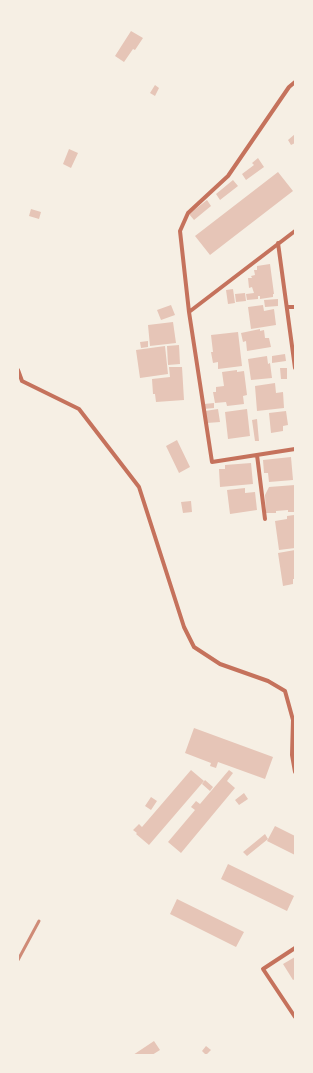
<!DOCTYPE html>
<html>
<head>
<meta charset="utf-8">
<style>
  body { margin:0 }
  #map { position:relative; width:313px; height:1073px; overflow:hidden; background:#f6efe4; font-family:"Roboto Condensed",sans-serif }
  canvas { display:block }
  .frame { position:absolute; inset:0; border:19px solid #f6efe4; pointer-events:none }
</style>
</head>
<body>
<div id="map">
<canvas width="313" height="1073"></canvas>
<div class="frame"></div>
</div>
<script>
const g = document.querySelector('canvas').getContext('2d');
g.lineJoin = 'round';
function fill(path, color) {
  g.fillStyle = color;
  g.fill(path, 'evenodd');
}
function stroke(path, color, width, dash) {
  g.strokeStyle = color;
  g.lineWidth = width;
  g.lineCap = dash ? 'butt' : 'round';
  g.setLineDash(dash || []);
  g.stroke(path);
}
fill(new Path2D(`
  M131 31 143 38 135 50 133 49 124 62 115 56Z
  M155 85 159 88 155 96 150 93Z
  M295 134V143L291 145 288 140Z
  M69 149 78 153 71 168 63 164Z
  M258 158 264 167 246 180 242 174 254 165 252 163Z
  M278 172 293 191 210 255 195 236Z
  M233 180 238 186 220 200 216 194Z
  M207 200 211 206 194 220 189 214Z
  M31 209 41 212 39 219 29 216Z
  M270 264 274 294H273V297L260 299V296H258V299L247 300 246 294 254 293 252 287 249 288 248 278H252L251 276 255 275 254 270H257V266Z
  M233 289 235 303 228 304 226 290Z
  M245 293 246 301 236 302 235 294Z
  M278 299V306L265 307 264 300Z
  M171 305 175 315 161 320 157 310Z
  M263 305 264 311 274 309 276 325 251 329 248 307Z
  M173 322 176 343 150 346 148 325Z
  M260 329V331L264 330 265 338H269L271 347 247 351 246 341 243 342 241 333Z
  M238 332 242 366 218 369V362L213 363 211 352H213L211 335Z
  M148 341V347L141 348 140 342Z
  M179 345 180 364 168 365 167 346Z
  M165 346 168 374 140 378 136 350Z
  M285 354 286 361 272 363V356Z
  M267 356 268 364 270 363 272 378 251 380 248 359Z
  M169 367H182L184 400 156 402 155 394H153L152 379 170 377Z
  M280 368H287V379H281Z
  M237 370V372L244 371 247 395 243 396 244 404 227 406 226 402 215 403 213 392H216V387L224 386 222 372Z
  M275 383 276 393 283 392 284 408 257 411 255 386Z
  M214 403V408L204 409V404Z
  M218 409 220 422 207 423 205 411Z
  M247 409 250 436 228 439 225 412Z
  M286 411 288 425 283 426V431L271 433 269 413Z
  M257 419 259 441H255L252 420Z
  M177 440 190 467 179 473 166 446Z
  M291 457 293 480 269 482 268 473H264L263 460Z
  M251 463 253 484 220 487 219 469H225V465Z
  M295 485V512H288V510L276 511V513H266L265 495 269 487Z
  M245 488V493L255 492 257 510 230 514 227 490Z
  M191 501 192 512 183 513 181 502Z
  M294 515 295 527V548L279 550 275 521 287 519V516Z
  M295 550V579H293V584L283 586 278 553Z
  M194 728 273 757 265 779 218 762 216 768 210 766 211 763 185 753Z
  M191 770 204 781 149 845 136 834 137 833 133 830 139 824 142 827Z
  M229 770 233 773 227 781 235 788 181 853 168 842 195 810 191 807 196 801 200 804Z
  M205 780 213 787 210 791 202 784Z
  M244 793 248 799 239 805 235 800Z
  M151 797 157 801 151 810 145 806Z
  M275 826 295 836V855L267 841Z
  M265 834 268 839 247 856 243 852Z
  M228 864 294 896 287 911 221 879Z
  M177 899 244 932 236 947 170 914Z
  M295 957V979L293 980 283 964Z
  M154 1041 160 1050 152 1055H133Z
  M206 1046 211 1050 206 1055 202 1051Z`), '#e6c5b7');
stroke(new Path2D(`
  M295 82 289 87 228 176 188 213 180 231 189 312 212 462 295 449
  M278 243 295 368
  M287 307H295
  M189 312 295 231
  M18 370 22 381 79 409 139 487 184 627 194 647 220 664 268 681 285 691 293 720 292 755 295 772
  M257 455 265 519
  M295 948 263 969 295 1017`), '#c5725c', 4);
stroke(new Path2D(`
  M18 960 39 921`), '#cf8b77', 3);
</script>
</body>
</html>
